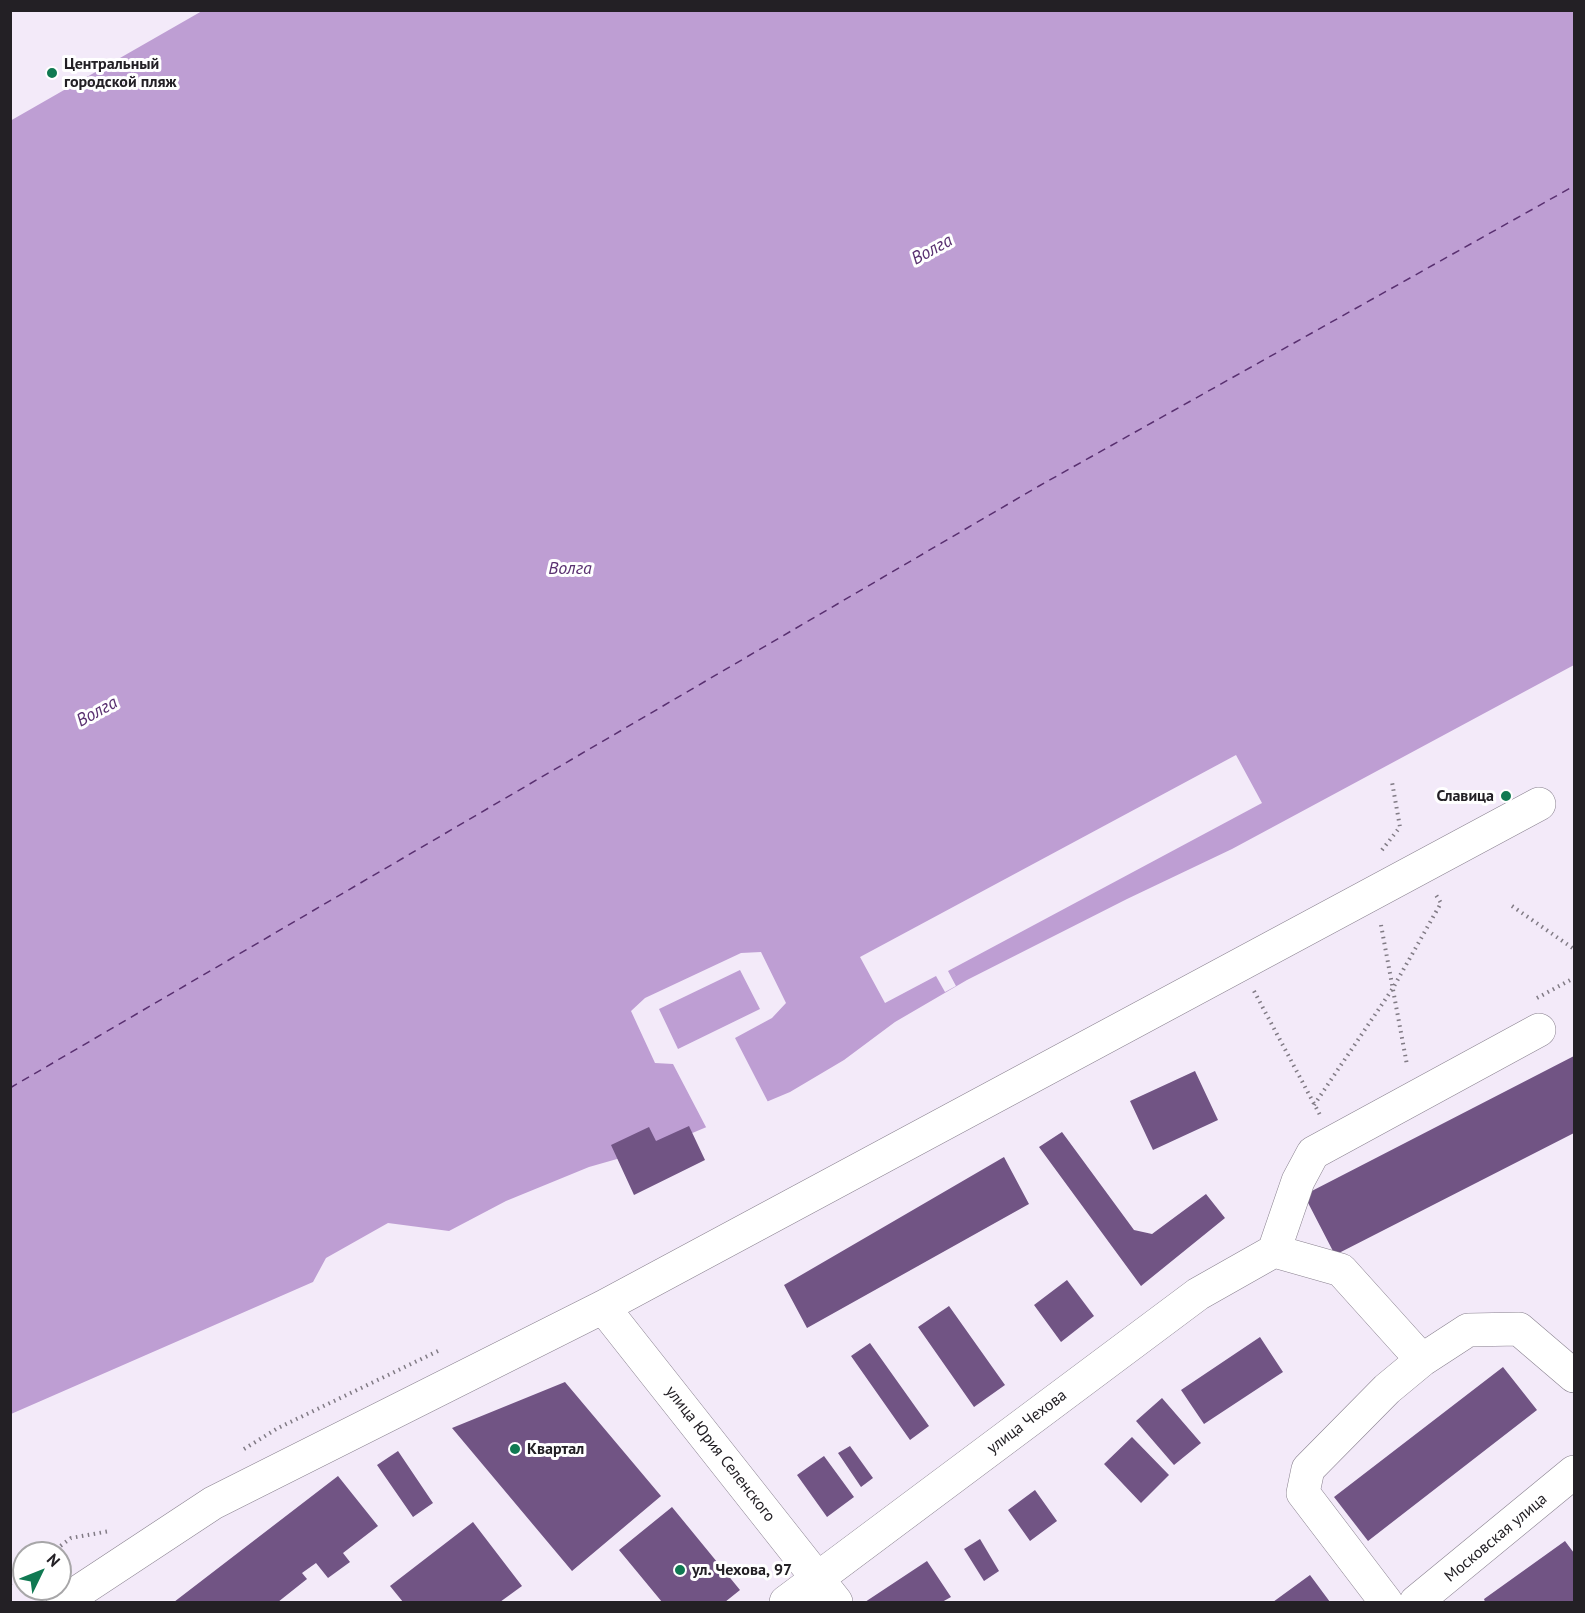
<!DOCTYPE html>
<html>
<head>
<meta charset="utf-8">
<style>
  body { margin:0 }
  #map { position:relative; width:1585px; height:1613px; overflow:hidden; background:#f3eaf9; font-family:"PT Sans",sans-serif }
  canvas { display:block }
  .frame { position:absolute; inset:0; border:12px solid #232025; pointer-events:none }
  .north { position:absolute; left:12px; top:1541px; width:60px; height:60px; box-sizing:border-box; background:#fff; border:2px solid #a7a6a8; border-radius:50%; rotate:47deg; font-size:16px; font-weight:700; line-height:24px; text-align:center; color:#232025 }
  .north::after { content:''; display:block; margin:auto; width:21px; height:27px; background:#107952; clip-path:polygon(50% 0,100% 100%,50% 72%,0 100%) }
</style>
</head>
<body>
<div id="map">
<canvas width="1585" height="1613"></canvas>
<div class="frame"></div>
<div class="north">N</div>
</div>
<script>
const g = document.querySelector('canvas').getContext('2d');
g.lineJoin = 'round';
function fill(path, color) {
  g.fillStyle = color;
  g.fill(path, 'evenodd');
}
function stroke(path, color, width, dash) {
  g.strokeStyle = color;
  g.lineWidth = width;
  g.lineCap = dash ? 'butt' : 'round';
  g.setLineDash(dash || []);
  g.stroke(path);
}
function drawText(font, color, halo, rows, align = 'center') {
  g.font = font + ' "PT Sans",sans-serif';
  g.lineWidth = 6;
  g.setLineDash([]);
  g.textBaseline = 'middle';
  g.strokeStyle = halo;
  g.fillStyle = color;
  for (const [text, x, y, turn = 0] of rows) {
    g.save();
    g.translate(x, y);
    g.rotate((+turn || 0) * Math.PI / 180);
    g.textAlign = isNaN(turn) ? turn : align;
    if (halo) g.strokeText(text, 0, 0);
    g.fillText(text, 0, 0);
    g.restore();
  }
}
fill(new Path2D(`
  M202 11H1574V665L1232 849 1127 899 967 980 895 1022 844 1060 790 1092 659 1147 589 1167 506 1201 449 1231 388 1223 326 1258 313 1282 11 1414 10 121Z`), '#be9ed3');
fill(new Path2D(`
  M1236 755 1262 803 948 971 956 986 945 992 936 976 885 1003 860 957Z
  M761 952 786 1003 772 1018 735 1038 768 1102 707 1129 673 1064 655 1063 631 1011 645 998 741 953ZM740 970 760 1009 678 1049 659 1009Z`), '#f3eaf9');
stroke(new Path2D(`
  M10 1088 1039 486 1574 186`), '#593070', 1.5, [8, 6]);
fill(new Path2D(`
  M1574 1056V1133L1335 1255 1304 1195Z
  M1195 1071 1218 1120 1153 1150 1130 1101Z
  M689 1126 705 1160 634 1195 611 1145 649 1127 656 1141Z
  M1062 1132 1134 1230 1152 1234 1206 1194 1225 1218 1141 1286 1039 1147Z
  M1004 1157 1029 1204 807 1328 784 1285Z
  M1067 1280 1094 1316 1061 1342 1034 1305Z
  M949 1306 1005 1385 974 1407 918 1327Z
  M1260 1337 1283 1372 1204 1424 1181 1390Z
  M870 1343 929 1426 910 1440 851 1356Z
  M1503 1367 1537 1410 1368 1541 1334 1497Z
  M565 1382 661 1496 572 1571 452 1428Z
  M1162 1398 1201 1443 1174 1465 1136 1421Z
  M1132 1437 1169 1475 1141 1503 1104 1464Z
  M850 1446 873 1478 861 1487 838 1453Z
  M398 1451 433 1503 413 1517 377 1465Z
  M824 1456 854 1497 827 1517 797 1475Z
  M338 1476 378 1526 343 1553 350 1562 328 1578 316 1563 302 1573 307 1579 278 1602H174Z
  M1035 1490 1057 1521 1030 1541 1008 1510Z
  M672 1507 740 1590 725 1602H662L619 1550Z
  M473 1522 522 1586 500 1602H403L390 1586Z
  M980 1539 999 1571 984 1581 964 1549Z
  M1565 1541 1574 1553V1602H1485L1484 1599Z
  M927 1561 951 1597 942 1602H865Z
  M1310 1575 1330 1602H1273Z`), '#715484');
const minor = new Path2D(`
  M1274 1251 1341 1270 1422 1360 1468 1330 1519 1329 1574 1376
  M1274 1251 1298 1181 1313 1153 1539 1030
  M603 1307 836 1602
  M63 1602 213 1503 603 1307 1539 804
  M786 1602 1198 1294 1274 1251
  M1386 1602 1303 1493 1308 1469 1387 1389 1422 1360
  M1416 1602 1574 1472`);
stroke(minor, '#89818f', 34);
stroke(new Path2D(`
  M1382 850 1400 827 1392 782
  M1512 906 1574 949
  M1381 925 1407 1065
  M1254 991 1320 1115
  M1537 998 1574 978
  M1314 1105 1393 988 1441 903 1436 895
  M244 1449 278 1428 438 1351
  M51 1553 71 1538 110 1531
  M10 1584 24 1574`), '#817b85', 4, [1.5, 4.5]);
stroke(minor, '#fff', 33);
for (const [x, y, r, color] of [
  [52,73,6,"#107952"],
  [1506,796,6,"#107952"],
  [515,1449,6,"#107952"],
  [680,1570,6,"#107952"]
]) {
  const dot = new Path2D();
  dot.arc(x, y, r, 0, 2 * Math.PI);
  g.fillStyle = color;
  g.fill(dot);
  stroke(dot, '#fff', 2);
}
drawText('bold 16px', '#232025', '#fff', [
  ["Центральный",64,64],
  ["городской пляж",64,82],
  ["Славица",1494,796,"right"],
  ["Квартал",527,1449],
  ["ул. Чехова, 97",692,1570]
], 'left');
drawText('16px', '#232025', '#fff', [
  ["улица Чехова",1027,1422,-37],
  ["улица Юрия Селенского",720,1454,52],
  ["Московская улица",1496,1538,-40]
]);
drawText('italic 18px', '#593070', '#fff', [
  ["Волга",932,250,-29],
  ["Волга",570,569],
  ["Волга",97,712,-29]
]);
</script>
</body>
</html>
